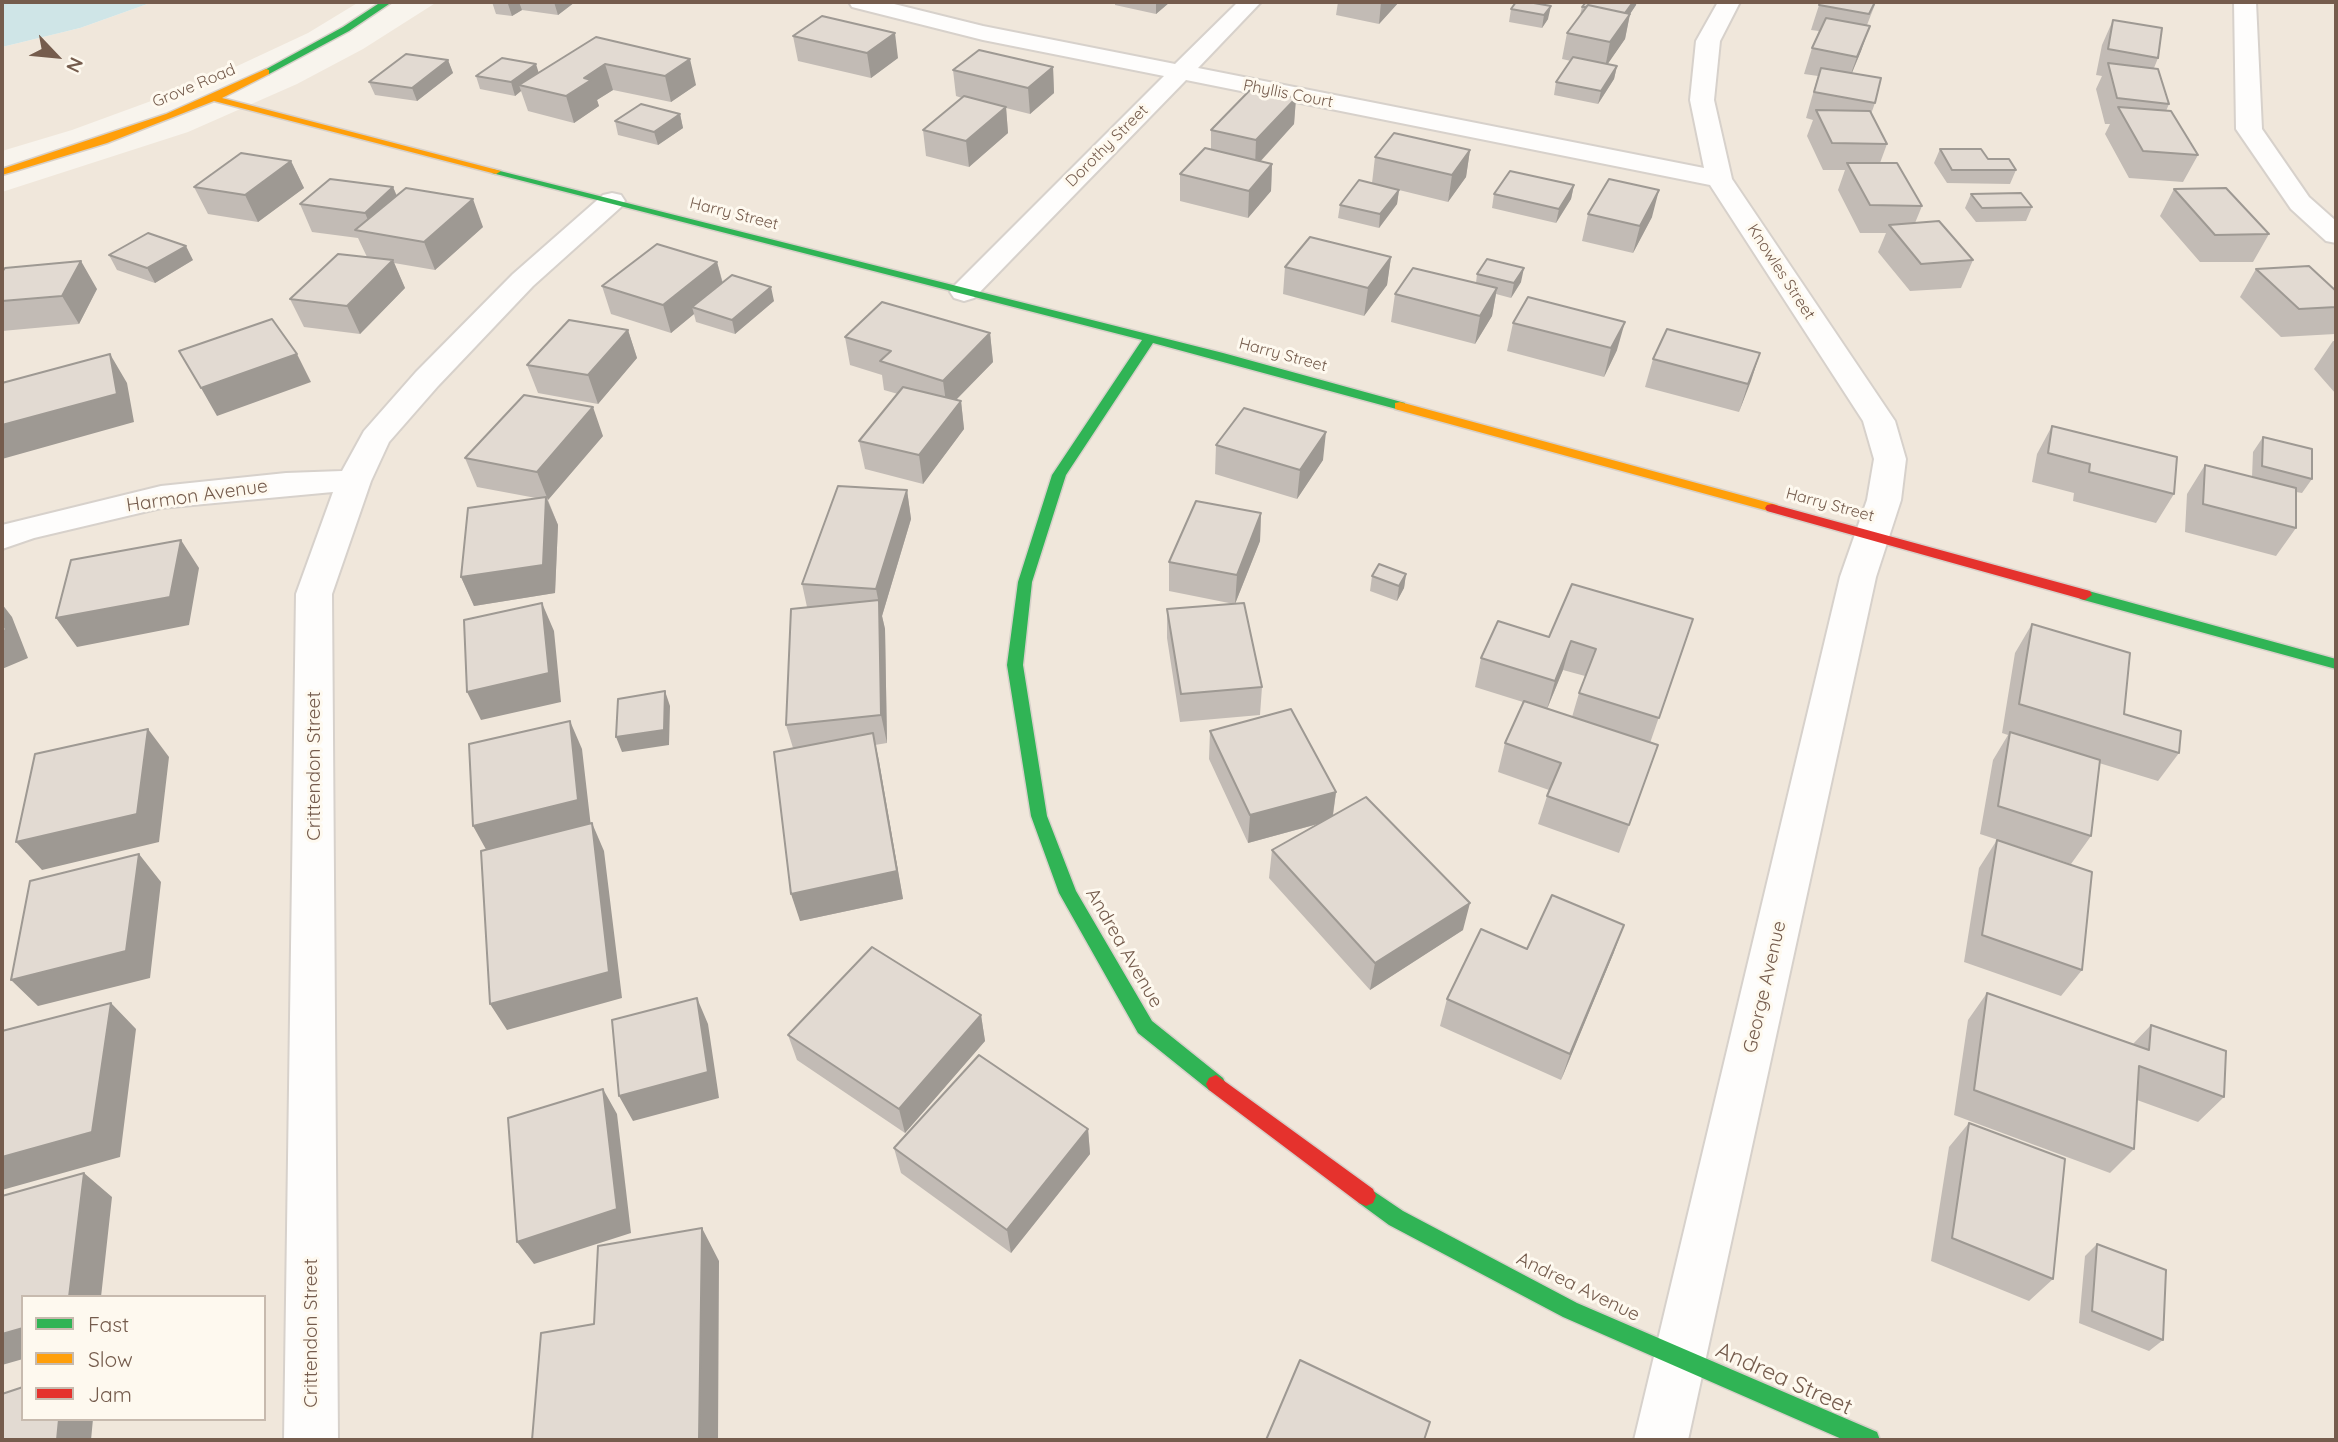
<!DOCTYPE html>
<html>
<head>
<meta charset="utf-8">
<style>
  body { margin:0 }
  #map { position:relative; width:2338px; height:1442px; overflow:hidden; background:#f8f4ed; font-family:Quicksand,sans-serif }
  canvas { display:block }
  .frame { position:absolute; inset:0; border:4px solid #755c4d; pointer-events:none }
  .legend { position:absolute; left:21px; top:1295px; width:245px; height:126px; box-sizing:border-box; background:#fef9ef; border:2px solid #c7baae; margin:0; padding:9px 12px; list-style:none; font-size:21px; color:#755c4d }
  .legend li { display:flex; align-items:center; gap:14px; height:35px }
  .legend b { width:35px; border:2px solid #c7baae }
  .north { position:absolute; left:21px; top:21px; width:70px; height:70px; -webkit-text-stroke:5px #fef9ef; paint-order:stroke; rotate:116deg; font-size:19px; font-weight:700; line-height:28px; text-align:center; color:#755c4d }
  .north::after { content:''; display:block; margin:auto; width:24px; height:32px; background:#755c4d; clip-path:polygon(50% 0,100% 100%,50% 72%,0 100%) }
</style>
</head>
<body>
<div id="map">
<canvas width="2338" height="1442"></canvas>
<div class="frame"></div>
<ul class="legend">
<li><b style="height:9px;background:#30b455"></b>Fast</li>
<li><b style="height:9px;background:#ff9f0a"></b>Slow</li>
<li><b style="height:9px;background:#e5322d"></b>Jam</li>
</ul>
<div class="north">N</div>
</div>
<script>
const g = document.querySelector('canvas').getContext('2d');
g.lineJoin = 'round';
function fill(path, color) {
  g.fillStyle = color;
  g.fill(path, 'evenodd');
}
function stroke(path, color, width, dash) {
  g.strokeStyle = color;
  g.lineWidth = width;
  g.lineCap = dash ? 'butt' : 'round';
  g.setLineDash(dash || []);
  g.stroke(path);
}
function drawText(font, color, halo, rows, align = 'center') {
  g.font = font + ' Quicksand,sans-serif';
  g.lineWidth = 6;
  g.setLineDash([]);
  g.textBaseline = 'middle';
  g.strokeStyle = halo;
  g.fillStyle = color;
  for (const [text, x, y, turn = 0] of rows) {
    g.save();
    g.translate(x, y);
    g.rotate((+turn || 0) * Math.PI / 180);
    g.textAlign = isNaN(turn) ? turn : align;
    if (halo) g.strokeText(text, 0, 0);
    g.fillText(text, 0, 0);
    g.restore();
  }
}
fill(new Path2D(`
  M153 2H359L308 33 203 82 72 130 2 151V47L80 28Z
  M437 2H2336V1440H2V192L188 132 297 84 363 49ZM23 1297H264V1419H23Z`), '#f0e7db');
fill(new Path2D(`
  M2 2H153L80 28 2 47Z`), '#cfe5e7');
const street = new Path2D(`
  M849 2H886L983 26 1175 64 1238 2H1261L1198 68 1704 168 1690 100 1696 41 1718 2H1740L1720 41 1714 100 1732 179 1895 421 1906 459 1901 500 1876 577 1688 1440H1634L1840 577 1867 500 1874 459 1863 421 1710 185 1186 80 974 298 964 301 954 298 950 292 954 286 1164 76 983 40 852 7Z
  M2234 2H2256L2262 129 2309 197 2336 221V243L2326 241 2291 209 2236 129Z
  M612 193 621 195 625 201 621 207 533 286 438 386 389 442 371 481 332 594 338 1440H284L296 594 333 492 161 508 34 538 2 549V525L161 486 286 473 342 471 364 431 416 372 513 274 603 195Z`);
const fast = new Path2D(`
  M381 2H392L349 31 269 74 261 72 343 27Z
  M492 169 1223 353 1405 403V409L1400 410 1153 343 1066 475 1032 582 1023 665 1047 816 1076 891 1152 1021 1223 1078 1226 1084 1223 1090 1216 1093 1209 1090 1138 1033 1059 893 1031 816 1007 665 1018 582 1052 475 1142 340 492 173Z
  M2085 590 2336 659V669L2080 599 2078 595 2080 591Z
  M1366 1186 1403 1211 1577 1303 1877 1432 1880 1440H1844L1563 1317 1389 1225 1359 1203 1356 1196 1359 1189Z`);
const slow = new Path2D(`
  M266 69 269 70V74L222 98 501 171 496 174 214 101 107 143 2 175V169L166 114Z
  M1400 402 1777 505 1779 508 1772 512 1395 409V403Z`);
const jam = new Path2D(`
  M1772 504 2090 591 2092 595 2085 600 1767 511 1765 508 1767 505Z
  M1216 1075 1373 1189 1376 1196 1373 1203 1366 1206 1359 1203 1209 1090 1206 1084 1209 1078Z`);
stroke(street, '#d7d1cb', 4);
stroke(fast, '#d7d0c9', 3);
stroke(slow, '#d7d0c9', 3);
stroke(jam, '#d7d0c9', 3);
fill(street, '#fefdfc');
fill(fast, '#30b455');
fill(slow, '#ff9f0a');
fill(jam, '#e5322d');
fill(new Path2D(`
  M492 2H575L558 15 522 10 512 16 496 14Z
  M1115 2H1170L1156 14 1115 5Z
  M1338 2H1399L1379 24 1336 15Z
  M1528 2 1548 19 1542 28 1509 22 1511 9Z
  M1820 2H1876L1867 25 1861 51 1852 73 1875 103 1871 114 1887 144 1880 163 1922 206 1915 223 1973 260 1961 288 1910 291 1878 252 1886 233H1860L1838 190 1845 170H1823L1807 136 1813 120 1806 118 1818 76 1804 74 1812 48 1819 31 1811 30Z
  M1636 5 1630 14 1625 39 1607 64 1617 66 1614 79 1598 104 1554 95 1556 82 1571 61 1562 59 1567 33 1580 15 1582 7Z
  M2113 20 2158 58 2154 68 2169 104 2166 111 2198 155 2183 182 2129 178 2105 134 2110 124H2105L2096 89 2102 76 2096 75 2102 45Z
  M793 36 898 58 871 78 798 61Z
  M596 37 696 85 671 102 613 90 597 100 599 106 574 123 528 111 521 91 515 96 480 89 476 76 539 73Z
  M448 60 453 73 417 101 375 95 369 82Z
  M1053 67 1054 93 1030 114 1006 108 1008 133 969 167 926 156 923 130 962 98 956 96 953 70Z
  M1296 98 1294 124 1260 162 1272 164 1271 191 1248 218 1180 201V174L1211 150V130Z
  M680 114 683 128 658 145 618 135 615 121Z
  M1940 149 1988 159 2016 170 2010 184 1947 183 1934 163Z
  M1470 150 1466 177 1448 202 1399 190 1397 204 1379 228 1338 218 1340 205 1372 183 1375 157Z
  M291 161 304 188 258 222 208 214 194 187Z
  M1574 185 1571 199 1556 223 1492 208 1494 194Z
  M393 187 397 196 483 227 435 270 394 263 405 288 360 334 304 327 290 299 367 257 358 238 312 232 300 204Z
  M2174 189 2269 234 2253 262H2200L2160 216Z
  M1971 194 2032 207 2026 221 1976 222 1965 208Z
  M1588 214 1652 217 1633 253 1582 241Z
  M109 255 193 260 155 283 117 270Z
  M1391 257 1387 285 1364 316 1283 294 1285 267Z
  M717 262 723 283 774 301 735 334 696 322 694 314 671 333 611 314 602 286Z
  M2256 269 2336 291V332L2335 334 2281 337 2240 297Z
  M2 272 97 289 79 324 2 331Z
  M1477 274 1521 282 1511 298 1496 294 1492 316 1475 344 1391 322 1395 294 1476 283Z
  M1513 323 1617 350 1604 377 1507 351Z
  M628 330 637 358 598 404 538 393 527 365Z
  M990 333 993 362 956 400 961 401 964 429 923 484 865 469 859 441 898 394 884 390 882 375 850 365 845 337Z
  M2333 341H2336V394L2314 369Z
  M1760 353 1739 412 1645 387 1653 359Z
  M2052 426 2174 494 2156 523 2073 501 2074 493 2032 482 2037 454Z
  M603 436 548 500 558 525 555 593 474 606 461 577 536 498 477 487 465 458Z
  M2263 437 2312 479 2302 493 2296 492V528L2276 556 2185 532 2187 494 2205 465 2252 477 2253 452Z
  M1216 445 1323 460 1297 499 1215 474Z
  M907 490 911 519 882 616 885 629 887 743 875 745 903 899 800 921 793 748 786 725 807 607 802 584Z
  M1261 513 1260 541 1235 604 1262 687 1260 715 1180 722 1167 638V609L1234 604 1169 591V562Z
  M1406 574 1404 588 1397 601 1370 591 1372 576Z
  M1693 619 1650 743 1658 745 1619 853 1538 824 1549 790 1498 772 1505 743 1523 702 1475 687 1481 658 1549 637ZM1563 670 1585 676 1579 693 1572 717 1547 709Z
  M2032 624 2124 714 2179 753 2158 781 2099 763 2091 836 2071 864 1980 834 1993 760 2008 735 2002 733 2015 653Z
  M1210 731 1336 792 1333 816 1463 930 1370 990 1269 878 1272 850 1318 824 1248 843 1209 759Z
  M1997 840 2082 970 2061 996 1964 962 1979 868Z
  M1614 952 1561 1080 1440 1026 1447 999Z
  M1987 993 2133 1044 2151 1025 2224 1097 2198 1122 2137 1100 2134 1149 2110 1173 1954 1115 1968 1020Z
  M981 1015 985 1041 905 1133 797 1060 788 1035Z
  M1969 1123 2053 1279 2029 1301 1931 1261 1949 1147Z
  M1088 1129 1090 1154 1011 1253 901 1173 894 1148Z
  M2097 1244 2163 1340 2149 1351 2079 1323 2085 1256Z`), '#c2bbb5');
fill(new Path2D(`
  M511 2H519L522 10 512 16 508 4Z
  M554 2H575L558 15Z
  M1156 2H1170L1156 14Z
  M1381 2H1399L1379 24Z
  M1633 2H1637L1636 5 1630 14 1625 39 1605 68 1610 42 1624 15Z
  M1551 6 1548 19 1542 28 1544 15Z
  M1870 26 1861 51 1848 82 1857 57Z
  M895 33 898 58 871 78 867 53Z
  M690 59 696 85 671 102 665 76Z
  M448 60 453 73 417 101 412 88Z
  M536 64 540 77 519 85 521 91 515 96 511 82Z
  M605 64 613 90 597 100 599 106 574 123 566 96 584 78Z
  M1617 66 1614 79 1598 104 1601 91Z
  M1053 67 1054 93 1030 114 1028 88Z
  M1296 98 1294 124 1255 167 1256 140Z
  M1006 107 1008 133 969 167 966 141Z
  M680 114 683 128 658 145 654 132Z
  M1470 150 1466 177 1448 202 1452 175Z
  M291 161 304 188 258 222 245 195Z
  M1272 164 1271 191 1248 218 1249 191Z
  M1574 185 1571 199 1556 223 1559 209Z
  M393 187 404 214 374 234 365 213Z
  M1399 190 1397 204 1379 228 1380 214Z
  M1659 190 1652 217 1633 253 1640 226Z
  M473 199 483 227 435 270 424 242Z
  M186 246 193 260 155 283 147 268Z
  M1391 257 1387 285 1364 316 1368 288Z
  M393 260 405 288 360 334 347 306Z
  M81 261 97 289 79 324 62 296Z
  M717 262 724 289 692 307 694 314 671 333 663 305Z
  M1524 268 1521 282 1511 298 1514 283Z
  M771 287 774 301 735 334 732 320Z
  M1497 288 1492 316 1475 344 1480 316Z
  M1625 322 1617 350 1604 377 1611 348Z
  M628 330 637 358 598 404 588 375Z
  M990 333 993 362 947 409 943 381Z
  M1760 353 1751 381 1739 412 1748 384Z
  M110 354 127 383 134 422 2 459V425Z
  M297 354 311 382 217 416 201 388Z
  M961 401 964 429 923 484 919 455Z
  M593 407 603 436 548 500 537 472Z
  M1326 432 1323 460 1297 499 1300 470Z
  M907 490 911 519 882 616 885 629 887 743 881 715 879 604 876 589Z
  M546 497 558 525 555 593 474 606 461 577Z
  M1261 513 1260 541 1235 604 1237 575Z
  M181 540 199 568 189 625 77 647 56 618Z
  M1406 574 1404 588 1397 601 1399 586Z
  M542 603 554 631 561 702 481 720 467 692Z
  M2 604 12 617 28 658 2 669Z
  M1571 641 1563 670 1547 709 1555 681Z
  M665 691 670 706 669 745 622 752 616 737Z
  M570 721 582 749 591 827 488 853 473 826Z
  M148 729 169 757 159 842 42 870 16 842Z
  M873 733 879 761 903 899 800 921 791 894Z
  M1336 792 1332 820 1248 843 1250 815Z
  M592 823 604 851 622 998 507 1030 490 1004Z
  M139 854 161 882 150 978 38 1006 11 980Z
  M1470 903 1463 930 1370 990 1375 963Z
  M1624 925 1614 952 1561 1080 1570 1054Z
  M697 998 708 1024 719 1098 633 1121 619 1096Z
  M111 1003 136 1029 120 1157 2 1190V1157Z
  M981 1015 985 1041 905 1133 899 1109Z
  M603 1089 617 1114 631 1233 534 1264 517 1242Z
  M1088 1129 1090 1154 1011 1253 1007 1230Z
  M84 1173 112 1197 101 1297H69Z
  M702 1228 719 1261 718 1440H699Z
  M23 1328V1359L2 1365V1334Z
  M59 1419H93L91 1440H57Z`), '#9e9993');
const building = new Path2D(`
  M1516 2H1528L1551 6 1544 15 1511 9Z
  M1586 2H1633L1625 13 1588 5 1586 7H1582Z
  M1820 2H1875L1869 14 1819 5Z
  M1588 5 1630 14 1610 42 1567 33Z
  M822 16 895 33 867 53 793 36Z
  M1826 18 1870 26 1857 57 1812 48Z
  M2113 20 2162 28 2158 58 2108 49Z
  M596 37 690 59 665 76 605 64 584 78 591 80 566 96 519 85Z
  M979 50 1053 67 1028 88 953 70Z
  M406 54 448 60 412 88 369 82Z
  M1573 57 1617 66 1601 91 1556 82Z
  M502 58 536 64 511 82 476 76Z
  M2108 63 2158 69 2169 104 2117 98Z
  M1821 68 1881 78 1875 103 1814 92Z
  M1252 88 1296 98 1256 140 1211 130Z
  M964 96 1006 107 966 141 923 130Z
  M641 104 680 114 654 132 615 121Z
  M2118 107 2171 111 2198 155 2143 151Z
  M1816 110 1870 111 1887 144 1832 143Z
  M1394 133 1470 150 1452 175 1375 157Z
  M1205 148 1272 164 1249 191 1180 174Z
  M1940 149H1981L1988 159H2009L2016 170H1952Z
  M241 153 291 161 245 195 194 187Z
  M1847 163H1897L1922 206 1870 205Z
  M1510 171 1574 185 1559 209 1494 194Z
  M330 179 393 187 365 213 300 204Z
  M1609 179 1659 190 1640 226 1588 214Z
  M1359 180 1399 190 1380 214 1340 205Z
  M406 188 473 199 424 242 355 230Z
  M2226 188 2269 234 2215 235 2174 189Z
  M2021 193 2032 207 1982 208 1971 194Z
  M1939 221 1973 260 1921 264 1889 225Z
  M148 233 186 246 147 268 109 255Z
  M1310 237 1391 257 1368 288 1285 267Z
  M657 244 717 262 663 305 602 286Z
  M338 254 393 260 347 306 290 299Z
  M1487 259 1524 268 1514 283 1477 274Z
  M81 261 62 296 2 301V272L5 268Z
  M2309 266 2336 291V307L2299 309 2256 269Z
  M1413 268 1497 288 1480 316 1395 294Z
  M732 275 771 287 732 320 692 307Z
  M1528 297 1625 322 1611 348 1513 323Z
  M882 302 990 333 943 381 880 361 891 351 845 337Z
  M272 319 297 354 201 388 179 351Z
  M569 320 628 330 588 375 527 365Z
  M1667 329 1760 353 1748 384 1653 359Z
  M110 354 117 394 2 425V383Z
  M903 387 961 401 919 455 859 441Z
  M524 395 593 407 537 472 465 458Z
  M1244 408 1326 432 1300 470 1216 445Z
  M2052 426 2177 457 2174 494 2089 472 2090 464 2048 453Z
  M2263 437 2312 449V479L2262 466Z
  M2205 465 2296 488V528L2203 504Z
  M838 486 907 490 876 589 802 584Z
  M546 497 543 565 461 577 468 508Z
  M1196 501 1261 513 1237 575 1169 562Z
  M181 540 170 597 56 618 71 560Z
  M1379 564 1406 574 1399 586 1372 576Z
  M1572 584 1693 619 1659 718 1579 693 1596 649 1571 641 1555 681 1481 658 1498 621 1549 637Z
  M879 600 881 715 786 725 791 609Z
  M542 603 549 673 467 692 464 620Z
  M1244 603 1262 687 1181 694 1167 609Z
  M2 620 6 630 2 631Z
  M2032 624 2130 653 2124 714 2181 731 2179 753 2019 704Z
  M665 691 664 730 616 737 618 699Z
  M1524 701 1658 745 1629 825 1547 796 1561 763 1505 743Z
  M1291 709 1336 792 1250 815 1210 731Z
  M570 721 578 800 473 826 469 744Z
  M148 729 137 814 16 842 35 754Z
  M2010 732 2100 760 2091 836 1998 806Z
  M873 733 897 871 791 894 774 752Z
  M1366 797 1470 903 1375 963 1272 850Z
  M592 823 609 972 490 1004 481 851Z
  M1997 840 2092 872 2082 970 1982 935Z
  M139 854 126 951 11 980 30 881Z
  M1552 895 1624 925 1570 1054 1447 999 1481 929 1527 949Z
  M872 947 981 1015 899 1109 788 1035Z
  M1987 993 2149 1050 2151 1025 2226 1051 2224 1097 2139 1066 2134 1149 1974 1090Z
  M697 998 708 1072 619 1096 612 1020Z
  M111 1003 92 1132 2 1157V1031Z
  M979 1055 1088 1129 1007 1230 894 1148Z
  M603 1089 617 1209 517 1242 508 1118Z
  M1969 1123 2065 1159 2053 1279 1952 1238Z
  M84 1173 69 1297H23V1328L2 1334V1196Z
  M702 1228 699 1440H532L541 1333 594 1324 598 1246Z
  M2097 1244 2166 1270 2163 1340 2092 1311Z
  M1300 1360 1430 1422 1424 1440H1266Z
  M23 1387V1419H59L57 1440H2V1394Z`);
fill(building, '#e2dad2');
stroke(building, '#9e9993', 2);
drawText('16px', '#755c4d', '#fef9ef', [
  ["Grove Road",194,86,-23],
  ["Phyllis Court",1288,94,11],
  ["Dorothy Street",1107,146,-45],
  ["Harry Street",734,214,14],
  ["Knowles Street",1781,272,57],
  ["Harry Street",1283,355,15],
  ["Harry Street",1830,505,15]
]);
drawText('19px', '#755c4d', '#fef9ef', [
  ["Harmon Avenue",197,496,-8],
  ["Crittendon Street",314,766,-90],
  ["Andrea Avenue",1124,948,60],
  ["George Avenue",1765,987,-77],
  ["Andrea Avenue",1578,1287,26],
  ["Crittendon Street",311,1333,-90]
]);
drawText('23px', '#755c4d', '#fef9ef', [
  ["Andrea Street",1784,1379,24]
]);
</script>
</body>
</html>
